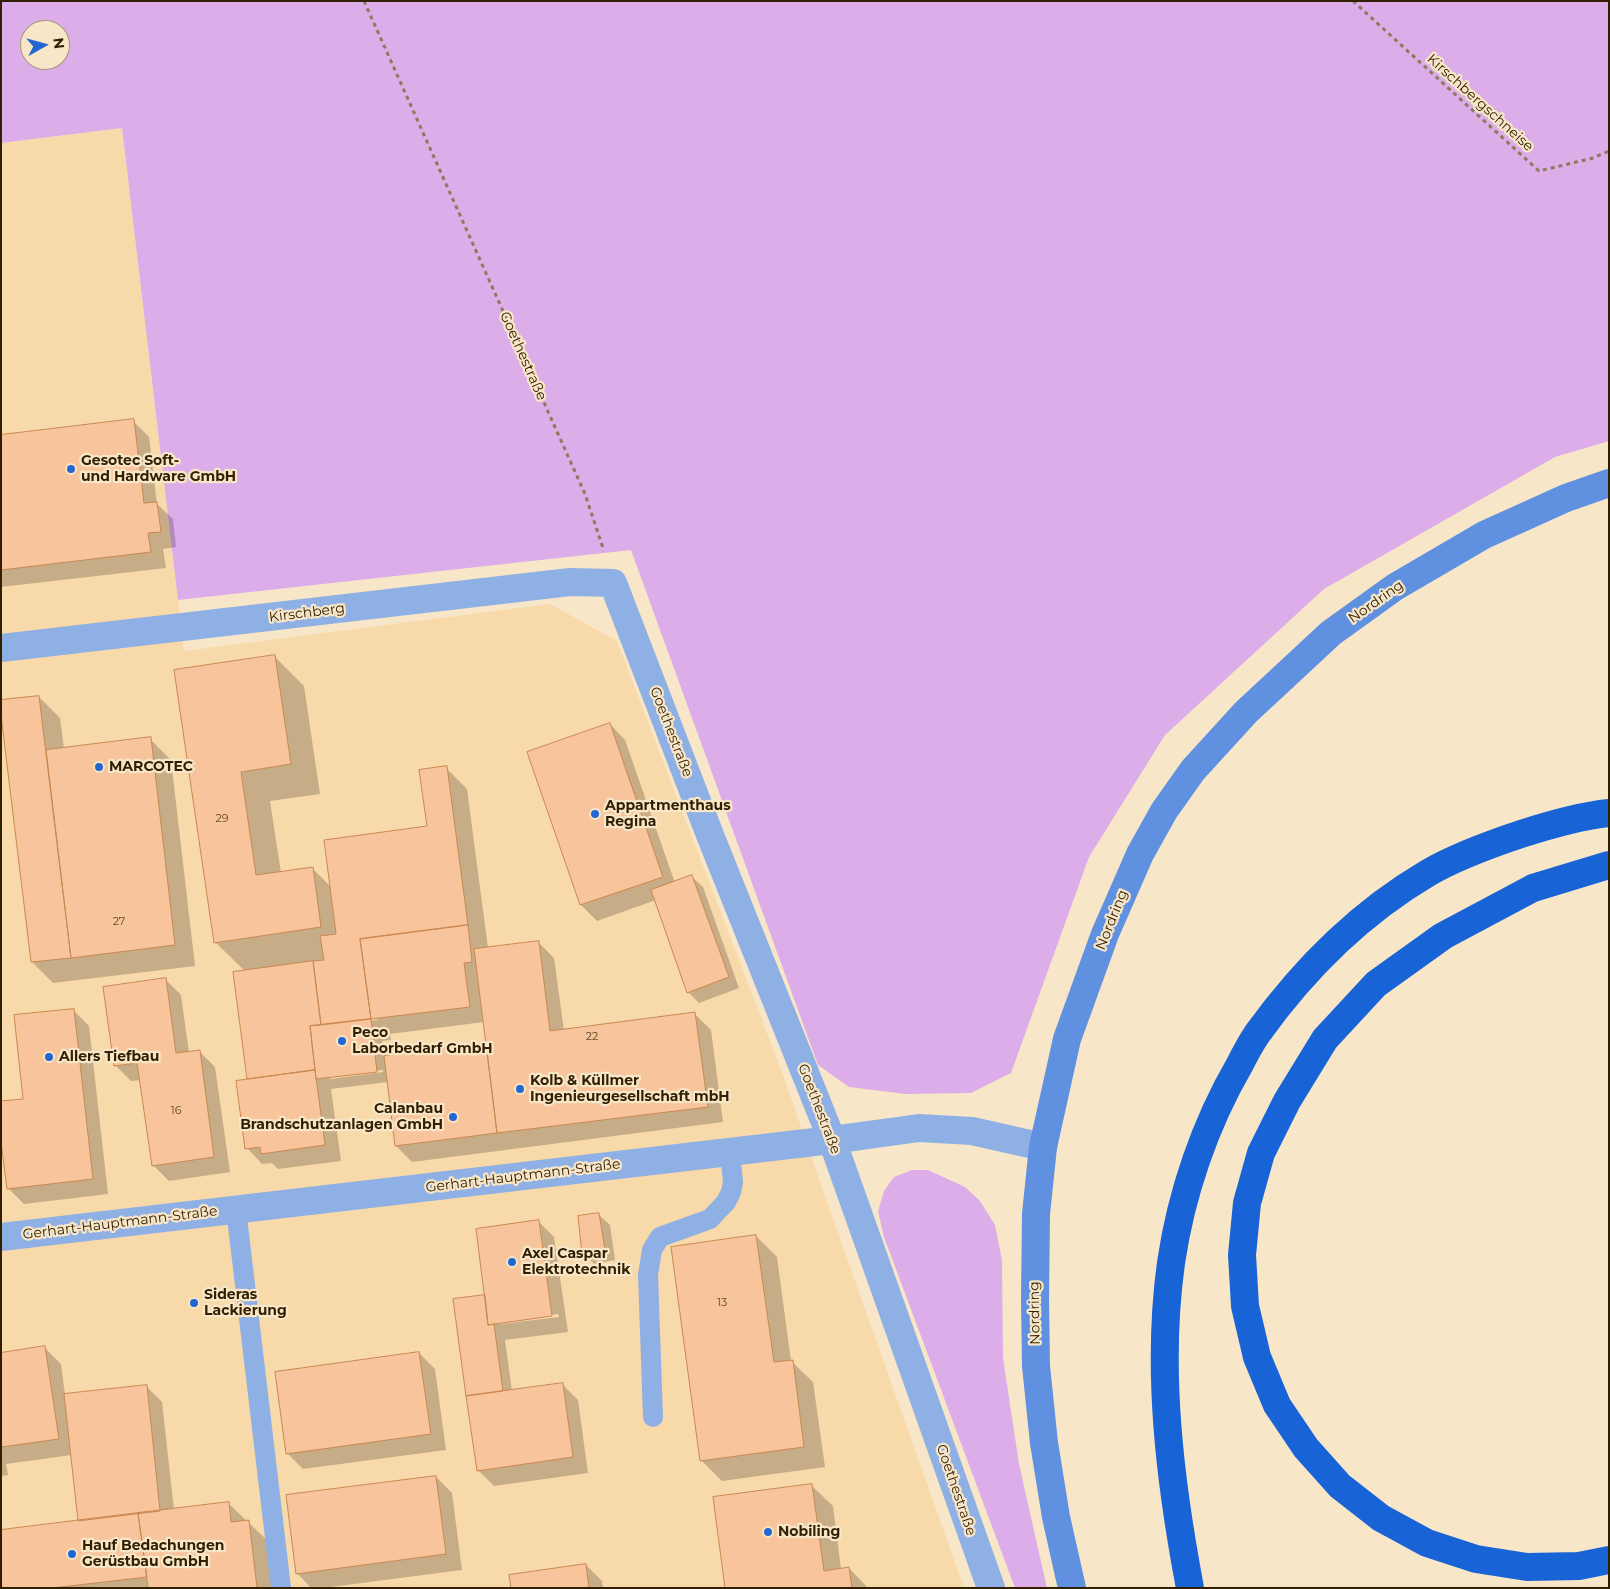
<!DOCTYPE html>
<html>
<head>
<meta charset="utf-8">
<style>
  body { margin:0 }
  #map { position:relative; width:1610px; height:1589px; overflow:hidden; background:#f8e6c9; font-family:Montserrat,sans-serif }
  canvas { display:block }
  .frame { position:absolute; inset:0; border:2px solid #311f00; pointer-events:none }
  .north { position:absolute; left:20px; top:20px; width:50px; height:50px; box-sizing:border-box; background:#f8e6c9; border:1px solid #a89679; border-radius:50%; rotate:83deg; font-size:14px; font-weight:700; line-height:20px; text-align:center; color:#311f00 }
  .north::after { content:''; display:block; margin:auto; width:18px; height:22px; background:#2266d2; clip-path:polygon(50% 0,100% 100%,50% 72%,0 100%) }
</style>
</head>
<body>
<div id="map">
<canvas width="1610" height="1589"></canvas>
<div class="frame"></div>
<div class="north">N</div>
</div>
<script>
const g = document.querySelector('canvas').getContext('2d');
g.lineJoin = 'round';
function fill(path, color) {
  g.fillStyle = color;
  g.fill(path, 'evenodd');
}
function stroke(path, color, width, dash) {
  g.strokeStyle = color;
  g.lineWidth = width;
  g.lineCap = dash ? 'butt' : 'round';
  g.setLineDash(dash || []);
  g.stroke(path);
}
function drawText(font, color, halo, rows, align = 'center') {
  g.font = font + ' Montserrat,sans-serif';
  g.lineWidth = 4.5;
  g.setLineDash([]);
  g.textBaseline = 'middle';
  g.strokeStyle = halo;
  g.fillStyle = color;
  for (const [text, x, y, turn = 0] of rows) {
    g.save();
    g.translate(x, y);
    g.rotate((+turn || 0) * Math.PI / 180);
    g.textAlign = isNaN(turn) ? turn : align;
    if (halo) g.strokeText(text, 0, 0);
    g.fillText(text, 0, 0);
    g.restore();
  }
}
fill(new Path2D(`
  M122 128 184 651 550 604 617 641 783 1075 827 1202 964 1588H1V143Z`), '#f8d9a9');
fill(new Path2D(`
  M1 1H1609V441L1555 457 1324 589 1165 735 1089 857 1011 1073 971 1093 906 1094 849 1087 818 1065 631 550 178 600 122 128 1 143ZM30 30H60V60H30Z
  M912 1170H928L965 1187 980 1201 995 1225 1002 1261 1003 1358 1019 1464 1047 1588H1015L884 1237 878 1211 884 1191 894 1177Z`), '#dcade8');
fill(new Path2D(`
  M133 421 149 437 157 504 173 519 176 547 163 549 166 568 1 587V436Z
  M275 657 304 686 320 794 270 801 281 873 312 868 331 887 428 828 446 768 467 789 488 948 538 942 554 958 564 1031 695 1014 711 1030 723 1122 412 1162 396 1146 388 1082 331 1089 341 1161 278 1169 272 1163 262 1164 247 1148 249 1080 234 973 245 971 215 942 176 671ZM377 1017V1020L363 1021V1019ZM484 1022 487 1044 384 1057 382 1041 391 1040 390 1034ZM383 1070V1072L330 1079V1076Z
  M39 697 60 718 64 749 150 739 171 760 195 966 53 983 32 962Z
  M610 724 625 740 675 883 692 877 703 887 739 988 699 1003 688 992 656 900 597 921 581 905 529 752Z
  M165 979 181 995 189 1053 199 1051 215 1067 230 1172 169 1181 153 1165 141 1080 131 1081 115 1065Z
  M73 1010 89 1026 108 1194 24 1204 8 1188 25 1100Z
  M599 1215 610 1225 615 1260 594 1264 584 1253Z
  M538 1221 554 1237 568 1332 505 1340 512 1391 562 1384 578 1400 588 1473 494 1486 478 1470 454 1300 486 1296ZM558 1314 559 1317 501 1324V1322Z
  M756 1236 777 1257 791 1361 813 1382 825 1467 722 1481 701 1460Z
  M45 1348 61 1364 65 1395 146 1386 162 1402 174 1510 229 1504 269 1542 275 1588H1L80 1522 72 1455 6 1464 8 1475 1 1476V1354Z
  M419 1353 435 1369 446 1450 303 1469 287 1453Z
  M436 1477 452 1493 462 1570 323 1588H311L297 1573Z
  M812 1486 833 1506 841 1569 849 1568 868 1588H726Z
  M586 1565 602 1581 603 1588H512Z`), '#0003');
const building = new Path2D(`
  M134 419 144 503 157 502 161 532 148 533 151 552 1 570V435Z
  M275 655 291 764 241 772 256 875 313 867 321 927 214 943 174 670Z
  M39 696 71 958 31 962 1 715V700Z
  M610 723 663 877 580 905 527 752Z
  M151 737 175 945 71 958 46 750Z
  M447 766 468 925 360 939 371 1019 321 1025 313 961 324 960 320 936 336 934 324 840 427 826 419 770Z
  M692 875 729 977 687 993 651 890Z
  M468 925 472 962 464 963 470 1007 371 1019 360 939Z
  M539 941 550 1031 695 1012 708 1107 497 1133 474 949Z
  M313 961 321 1025 310 1026 315 1070 247 1079 233 972Z
  M166 978 176 1053 200 1050 214 1157 152 1166 137 1063 114 1066 103 987Z
  M74 1009 93 1179 7 1189 1 1142V1101L23 1099 14 1015Z
  M371 1019 377 1072 316 1079 310 1026Z
  M486 1043 497 1133 395 1146 384 1056Z
  M315 1070 325 1145 261 1154 260 1147 245 1149 236 1081Z
  M599 1213 605 1250 582 1254 578 1216Z
  M539 1220 552 1316 488 1325 476 1229Z
  M756 1235 774 1362 793 1360 804 1447 700 1461 671 1247Z
  M485 1295 488 1325 494 1324 503 1391 466 1396 453 1299Z
  M45 1346 59 1439 1 1447V1353Z
  M419 1352 431 1434 286 1454 275 1372Z
  M563 1383 573 1457 477 1471 466 1396Z
  M147 1385 160 1511 78 1521 64 1394Z
  M436 1476 446 1554 296 1574 286 1495Z
  M812 1484 824 1571 849 1567 852 1588H725L713 1497Z
  M229 1502 231 1522 249 1520 257 1588H148L138 1513Z
  M138 1513 147 1577 52 1588H1V1530Z
  M586 1564 589 1588H511L509 1575Z`);
fill(building, '#f7c49c');
stroke(building, '#cb8850', 1);
stroke(new Path2D(`
  M364 1 585 494 604 551
  M1353 1 1539 171 1593 158 1609 151`), '#8c7a5c', 3, [4, 4]);
stroke(new Path2D(`
  M236 1209 281 1588
  M653 1417 648 1275 652 1250 660 1237 710 1219 726 1202 731 1192 733 1182 730 1152`), '#8eb0e5', 20);
stroke(new Path2D(`
  M1 648 570 582 613 583 710 835 832 1140 991 1588
  M1 1237 832 1140 919 1128 972 1131 1043 1147`), '#8eb0e5', 28);
stroke(new Path2D(`
  M1072 1588 1056 1517 1044 1443 1036 1366 1035 1299 1036 1214 1043 1147 1067 1039 1105 934 1140 854 1164 811 1193 770 1246 712 1331 633 1395 587 1484 535 1566 498 1609 483`), '#6091e1', 28);
stroke(new Path2D(`
  M1609 865 1533 888 1443 936 1376 984 1325 1039 1287 1101 1261 1153 1247 1203 1242 1255 1245 1306 1257 1357 1277 1405 1306 1448 1340 1486 1381 1518 1427 1543 1476 1559 1527 1567 1579 1566 1609 1560
  M1190 1588C1170 1482 1156 1370 1171 1263 1181 1194 1205 1124 1240 1064 1245 1054 1251 1043 1257 1034 1303 970 1360 913 1428 873 1455 857 1491 844 1521 834 1549 825 1579 816 1609 813`), '#1864d7', 28);
for (const [x, y, r, color] of [
  [71,469,5,"#2266d2"],
  [99,767,5,"#2266d2"],
  [595,814,5,"#2266d2"],
  [342,1041,5,"#2266d2"],
  [49,1057,5,"#2266d2"],
  [520,1089,5,"#2266d2"],
  [453,1117,5,"#2266d2"],
  [512,1262,5,"#2266d2"],
  [194,1303,5,"#2266d2"],
  [768,1532,5,"#2266d2"],
  [72,1554,5,"#2266d2"]
]) {
  const dot = new Path2D();
  dot.arc(x, y, r, 0, 2 * Math.PI);
  g.fillStyle = color;
  g.fill(dot);
  stroke(dot, '#f8e6c9', 2);
}
drawText('11px', '#624827', null, [
  ["29",222,819],
  ["27",119,922],
  ["22",592,1037],
  ["16",176,1111],
  ["13",722,1303]
]);
drawText('14px', '#311f00', '#f8e6c9', [
  ["Kirschbergschneise",1480,103,42],
  ["Goethestraße",523,356,66],
  ["Nordring",1376,602,-35],
  ["Kirschberg",307,613,-7],
  ["Goethestraße",671,732,69],
  ["Nordring",1112,920,-68],
  ["Goethestraße",819,1109,69],
  ["Gerhart-Hauptmann-Straße",523,1176,-7],
  ["Gerhart-Hauptmann-Straße",120,1223,-7],
  ["Nordring",1035,1313,-91],
  ["Goethestraße",956,1490,71]
]);
drawText('bold 14px', '#311f00', '#f8e6c9', [
  ["Gesotec Soft-",81,461],
  ["und Hardware GmbH",81,477],
  ["MARCOTEC",109,767],
  ["Appartmenthaus",605,806],
  ["Regina",605,822],
  ["Peco",352,1033],
  ["Laborbedarf GmbH",352,1049],
  ["Allers Tiefbau",59,1057],
  ["Kolb & Küllmer",530,1081],
  ["Ingenieurgesellschaft mbH",530,1097],
  ["Calanbau",443,1109,"right"],
  ["Brandschutzanlagen GmbH",443,1125,"right"],
  ["Axel Caspar",522,1254],
  ["Elektrotechnik",522,1270],
  ["Sideras",204,1295],
  ["Lackierung",204,1311],
  ["Nobiling",778,1532],
  ["Hauf Bedachungen",82,1546],
  ["Gerüstbau GmbH",82,1562]
], 'left');
</script>
</body>
</html>
